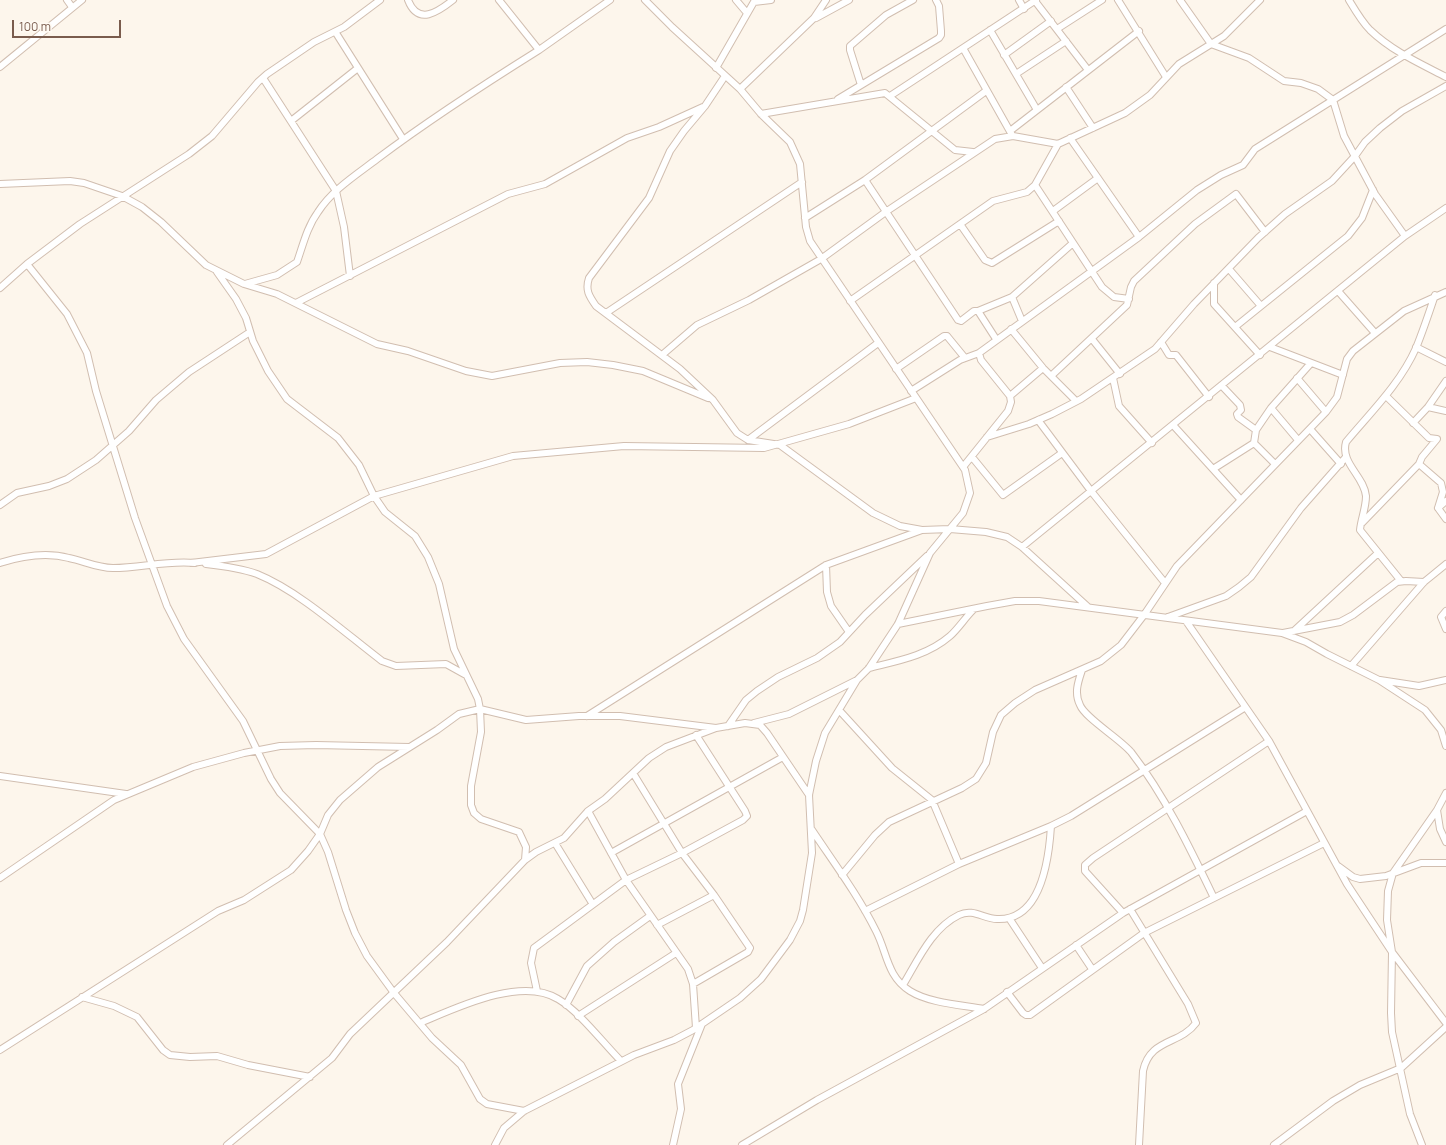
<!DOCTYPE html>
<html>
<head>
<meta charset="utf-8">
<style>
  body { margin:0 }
  #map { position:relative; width:1446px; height:1145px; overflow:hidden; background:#fdf6ec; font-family:Manrope,sans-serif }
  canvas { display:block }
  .scale { position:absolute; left:12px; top:20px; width:109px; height:18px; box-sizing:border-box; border:2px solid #7a5c4d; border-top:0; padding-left:5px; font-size:12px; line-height:14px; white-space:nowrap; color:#7a5c4d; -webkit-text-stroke:3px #fffaf3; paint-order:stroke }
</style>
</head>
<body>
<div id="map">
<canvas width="1446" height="1145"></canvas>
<div class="scale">100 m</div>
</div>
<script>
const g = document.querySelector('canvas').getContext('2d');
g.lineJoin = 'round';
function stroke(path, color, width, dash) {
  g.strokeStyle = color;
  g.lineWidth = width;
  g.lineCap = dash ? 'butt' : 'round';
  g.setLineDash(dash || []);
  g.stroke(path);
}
const street = new Path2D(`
  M67 0 72 7
  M408 0C418 26 438 12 453 0
  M499 0 539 50 610 0
  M736 0 747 13
  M1019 0 1024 9
  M1118 0 1166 77
  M1180 0 1211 44 1249 58 1284 81 1301 83 1318 89 1333 100 1344 136 1375 194 1405 236
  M1349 0C1355 10 1362 22 1370 30 1392 51 1419 63 1446 77
  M1035 1 1088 70
  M754 2 771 0
  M816 18 849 0
  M1057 29 1102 0
  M990 30 1037 110
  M336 33 403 139
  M963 48 1012 135
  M1004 55 1051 21
  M0 67 82 0
  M716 68 755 0
  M1016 74 1066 41
  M725 76 705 106 684 131 670 151 649 198 589 278C585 290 589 296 596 306L680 369 713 400 737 433 748 440 780 445 873 513 900 526 922 530 950 529 986 532 1007 537 1022 547 1088 607
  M263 78 336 191 344 227 350 276
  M861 85 850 50V46L886 15 913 0
  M1066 87 1093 128
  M740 89 814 18 826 0
  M890 96 1036 0
  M838 99 939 38 941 35V31L939 6 936 0
  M761 114 885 93 955 150 973 152
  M291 121 358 68
  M1010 131 1139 31
  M1070 138 1139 237
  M865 180 958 320 961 321 974 311H978L1012 297 1073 243
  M0 184 70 181 84 183 122 196 142 207 161 222 206 265 244 284 277 294 377 344 408 351 466 371 492 376 560 363 587 362 613 365 643 371 708 398
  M1035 185 1102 287 1114 297 1129 299
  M1053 211 1098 178
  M805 218 865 180 986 91
  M960 224 985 260 992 263 1059 221
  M27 264 67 314 87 353 96 391 135 518 167 606 184 639 243 721 271 779 280 793 320 834 328 852 346 910 355 933 367 956 394 993 432 1038 461 1065 480 1099 487 1104 524 1111
  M1229 269 1261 306
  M217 272 236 299 246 318 253 341 268 371 287 399 338 438 359 465 374 496 385 512 415 536 428 557 439 584 454 649 478 699 480 709 481 732 471 786V805L474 813 481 819 519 832 526 847 525 860
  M1214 283V304L1260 355
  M245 284 277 275 297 262C303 245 307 227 318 212 332 190 356 175 377 159 429 120 483 85 539 50
  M0 288 27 264 80 224 189 154 212 136 258 82 267 74 314 42 344 27 380 0
  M1338 291 1375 333
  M1012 297 1022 321
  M850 301 993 201 1027 192 1035 185 1058 144
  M296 303 508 194 545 184 627 138 659 127 703 107
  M978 311 996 339
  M606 313 802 182
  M1235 327 1348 236 1362 218 1373 190
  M1011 329 1043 368 1076 401
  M1092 339 1120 374
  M1161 342 1169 355H1176L1209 397
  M1270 347 1343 375
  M1416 347 1446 362
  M662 355 697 325 749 300 821 259 887 211 995 139 1013 136 1058 144 1125 113 1150 95 1179 64 1224 36 1260 0
  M896 369 944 336H947L965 358
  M1051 376 1127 305 1131 287 1134 281 1195 224 1236 194 1265 232
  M1113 378 1119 406 1152 443
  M1297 378 1326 412
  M1222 386 1240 405 1241 410 1237 414 1238 417 1256 430
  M911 391 960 360 979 353
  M1010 396 1043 368
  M1386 396 1429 438 1437 439 1422 457 1419 464 1441 483 1443 492 1438 508 1446 519
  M1428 407 1446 411
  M1271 408 1298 440
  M1038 420 1091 491 1165 583
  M1413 423 1428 407 1446 381
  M1173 425 1241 500
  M1310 429 1341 464
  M987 437 1029 424 1052 414 1081 399 1155 349 1194 304 1258 238 1285 214 1332 181 1355 156 1365 142 1380 128 1402 111 1446 86
  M748 440 878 343
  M1254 443 1275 464
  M972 457 1003 495 1062 453
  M963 467 1008 411 1011 402 1010 396 981 360 979 353 1139 237 1197 190 1221 175 1243 165 1255 149 1446 29
  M1213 469 1254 443 1256 430 1271 408 1311 363
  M0 505 17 493 49 486 67 479 96 460 129 431 156 400 189 372 250 332
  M1438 508 1446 501
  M1362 523 1419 464
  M1022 547 1405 236 1446 208
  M0 563C22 556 46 552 69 558 84 561 97 568 113 568 140 568 168 560 195 563
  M191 563 266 554 374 496 513 456 624 446 764 448 849 424 916 398
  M206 564C224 566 240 568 257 574 299 591 345 633 382 661L396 666 446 664 464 674
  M826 565 827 592 831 606 849 632
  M1401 581 1360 530C1361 519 1366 508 1366 496 1364 476 1340 463 1346 442 1371 412 1400 384 1416 348 1423 331 1429 313 1435 295
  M1446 611 1441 617 1446 629
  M1168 617 1226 596 1239 587 1251 577 1301 508 1346 457
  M1186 621 1269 741 1347 884 1392 952 1446 1023
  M898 624 987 606 1015 601H1039L1282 633 1306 642 1327 654 1379 680 1425 710 1441 730 1446 746
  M1295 630 1377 554
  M1283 633 1340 622 1353 615 1397 582 1406 581 1424 582
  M1351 666 1424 582 1446 564
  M869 668C897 661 927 656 950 636 958 629 965 618 973 610
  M1082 670C1078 682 1074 693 1080 705 1085 718 1119 738 1131 752 1165 796 1190 848 1214 898
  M1380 680 1419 686 1446 680
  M839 710 892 768 932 800 959 864
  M587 716 826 565 922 530
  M754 723 789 714 855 681
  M728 726 746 700 757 691 778 677 817 658 840 642 865 615 927 556
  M633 773 682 853 714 895 750 948 748 952 693 984
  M0 776 126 794
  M1446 793 1437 810 1440 829 1446 842
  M588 811 626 880 688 969 693 984 696 1028
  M812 830C834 863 858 895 876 931 887 952 887 977 910 991 929 1003 961 1005 984 1009
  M555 843 592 903
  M611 853 783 757
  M1338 866 1353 877 1360 879 1386 876 1421 863H1446
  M842 875 875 835 889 822 962 788 976 779 986 763 993 732 1001 715 1015 703 1035 690 1101 661 1121 645 1144 615 1177 566 1326 412 1337 397 1347 359 1353 351 1404 311 1446 292
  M0 878 114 800 193 767 244 753 280 746 316 745 409 747
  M1130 909 1188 1004 1196 1023C1180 1045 1150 1038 1143 1071L1139 1145
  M865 911 959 864 1051 826 1071 816 1244 708
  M1123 913 1085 871V865L1093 858 1269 741
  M1009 918 1042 968
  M657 925 714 895
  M1076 945 1092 969
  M903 985C918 960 932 928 959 915 973 908 984 919 997 919 1042 921 1049 858 1051 826
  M537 991 531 963 534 948 626 880 682 853 743 820 747 816 745 811 696 735
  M1007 992 1023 1013 1026 1015H1030L1144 933 1324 843
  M82 997 114 1006 137 1017 163 1050 170 1055 190 1057 217 1056 248 1065 310 1077
  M566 1005 587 966 614 942 650 916
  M578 1016 676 953
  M420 1023C456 1008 521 976 558 999 580 1012 603 1043 621 1061
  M0 1050 218 911 244 900 291 870 308 851 320 834 328 815 340 800 378 767 437 730 459 714 480 709 526 720 579 716H620L716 728
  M227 1145 332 1058 350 1034 447 942 525 860 536 852 564 838 588 811 605 799 649 758 666 747 716 728 745 723 760 725 767 733 809 795
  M495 1145 504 1128 524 1111 634 1055 674 1040 693 1030 740 998 761 979 790 940 800 921 803 910 812 853 809 795 816 761 825 733 857 680 869 668 898 624 930 553 963 513 970 493 965 470 810 241 806 227 800 164 790 142 761 114 740 89 672 27 645 0
  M673 1145 681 1109 678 1084 702 1024
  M742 1145 817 1100 984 1009 1123 913 1307 811
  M1274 1145 1333 1101 1360 1085 1401 1068 1446 1027
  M1422 1145 1410 1114 1392 1032 1391 1013 1392 952 1387 920 1388 891 1393 873 1437 810`);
stroke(street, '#d1beb0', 8);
stroke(street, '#fff', 6);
</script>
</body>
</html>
